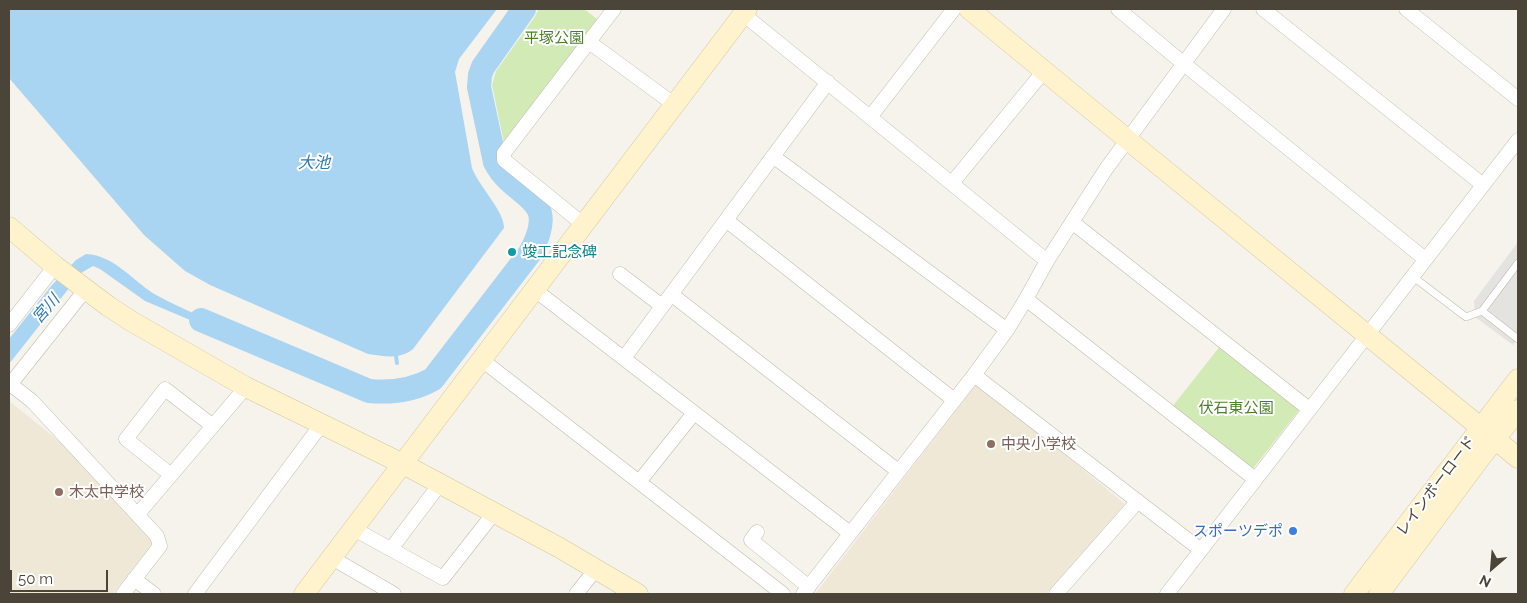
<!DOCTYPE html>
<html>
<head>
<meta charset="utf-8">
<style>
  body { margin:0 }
  #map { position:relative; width:1527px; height:603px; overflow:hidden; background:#f6f3ec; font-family:Raleway,sans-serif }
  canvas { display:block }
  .frame { position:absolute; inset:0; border:10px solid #4b4439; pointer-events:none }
  .north { position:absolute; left:1467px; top:543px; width:50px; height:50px; -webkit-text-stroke:4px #fff; paint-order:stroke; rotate:207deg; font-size:14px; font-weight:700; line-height:20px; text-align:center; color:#4b4439 }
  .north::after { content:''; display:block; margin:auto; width:18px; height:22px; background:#4b4439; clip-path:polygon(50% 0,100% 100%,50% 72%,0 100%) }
  .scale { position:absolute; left:10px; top:570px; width:98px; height:22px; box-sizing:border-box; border:2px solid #4b4439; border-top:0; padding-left:6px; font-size:15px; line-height:18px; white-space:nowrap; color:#4b4439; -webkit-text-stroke:4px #fff; paint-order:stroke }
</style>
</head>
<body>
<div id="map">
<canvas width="1527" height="603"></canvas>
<div class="frame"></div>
<div class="north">N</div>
<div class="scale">50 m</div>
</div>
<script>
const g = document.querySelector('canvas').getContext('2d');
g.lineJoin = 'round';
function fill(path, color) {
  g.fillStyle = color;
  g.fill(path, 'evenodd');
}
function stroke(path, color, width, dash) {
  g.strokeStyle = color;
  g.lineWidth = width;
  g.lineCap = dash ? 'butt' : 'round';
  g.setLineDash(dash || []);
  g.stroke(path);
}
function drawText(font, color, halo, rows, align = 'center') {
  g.font = font + ' Raleway,"Noto Sans JP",sans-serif';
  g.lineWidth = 4;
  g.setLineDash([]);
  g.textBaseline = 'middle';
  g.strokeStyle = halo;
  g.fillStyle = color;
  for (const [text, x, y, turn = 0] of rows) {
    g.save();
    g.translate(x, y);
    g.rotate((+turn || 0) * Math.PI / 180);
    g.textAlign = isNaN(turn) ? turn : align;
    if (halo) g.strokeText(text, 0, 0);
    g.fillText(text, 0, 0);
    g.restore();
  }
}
fill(new Path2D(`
  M977 383 1125 504 1046 594H815Z
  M9 401 69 449 151 536 152 544 113 594H9Z`), '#efe8d6');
fill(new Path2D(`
  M539 9H584L601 22 505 148 492 85 496 71 534 18Z
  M1221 345 1300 409 1251 471 1172 407Z`), '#d2eab5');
fill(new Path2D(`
  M1518 242V338L1513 345 1475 317 1474 301Z`), '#e5e3e0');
fill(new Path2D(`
  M9 9H497L459 59 455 72 472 168C478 185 505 212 504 228L413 349C400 360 384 356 368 354L210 285 185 271 144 235 9 78Z
  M86 254C115 255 134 283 158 296 182 309 207 319 232 329L228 336 145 301 100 269 93 266 81 273 9 364V339L52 285 76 260Z`), '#a9d4f2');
stroke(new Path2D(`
  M396 356 397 363
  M400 382 401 390`), '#a9d4f2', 4);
stroke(new Path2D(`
  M201 320 369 391C391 393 414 390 433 379L530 253C562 194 515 201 495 162L479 87 480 75 483 67 524 9`), '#a9d4f2', 24);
const lane = new Path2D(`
  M1412 276 1466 317 1482 311 1518 339
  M1482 311 1518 263`);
const street = new Path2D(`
  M1118 9 1184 64 1425 259
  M1263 9 1483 185
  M1406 9 1518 99
  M743 14 1047 261
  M589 42 675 105
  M871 116 954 9
  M774 157 1007 330
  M952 183 1044 71
  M726 220 954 400
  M1072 222 1309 409
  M584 225 504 160V153L614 9
  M620 274 662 306
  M535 290 850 533
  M671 294 898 471
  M1026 299 1255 479
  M9 325 55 266
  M624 358 828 82
  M482 360 783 594
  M974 375 1201 550
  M10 384 32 401 157 536 160 546 123 594
  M9 386 86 289
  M171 475 126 439 165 389 213 426
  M639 482 694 413
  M138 514 246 387
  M354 529 443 578 494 513
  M757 532 751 540 809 587
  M391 549 440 484
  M332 558 394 594
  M134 579 154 594
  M195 594 321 425
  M576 594 596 569
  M803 594 974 375 1007 330 1026 299 1047 261 1106 169 1224 9
  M1056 594 1138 501
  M1167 594 1518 140`);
const secondary = new Path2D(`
  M969 9 1128 140 1518 458
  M9 227 55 266 108 306 131 321 246 387 403 464 560 548 638 594
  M304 594 747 9
  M1354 594 1518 379
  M1379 594 1481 457 1518 410`);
stroke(lane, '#c2bbae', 8);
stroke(street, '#c2bbae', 15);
stroke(secondary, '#d6c79b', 21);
stroke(lane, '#fff', 7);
stroke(street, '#fff', 14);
stroke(secondary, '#fff3cd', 20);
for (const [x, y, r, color] of [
  [512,252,5,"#0f9aa8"],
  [991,444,5,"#8d6e63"],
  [59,492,5,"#8d6e63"],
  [1293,531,5,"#3f7fe0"]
]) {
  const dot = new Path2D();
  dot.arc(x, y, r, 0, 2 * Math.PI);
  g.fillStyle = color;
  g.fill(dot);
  stroke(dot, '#fff', 2);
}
drawText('15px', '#4a7f2a', '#fff', [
  ["平塚公園",554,38],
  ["伏石東公園",1236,408]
]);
drawText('15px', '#0d838f', '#fff', [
  ["竣工記念碑",522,252]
], 'left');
drawText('15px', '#785e54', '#fff', [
  ["中央小学校",1001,444],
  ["木太中学校",69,492]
], 'left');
drawText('15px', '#4b4439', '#fff', [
  ["レインボーロード",1436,486,-53]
]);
drawText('15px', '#366cbe', '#fff', [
  ["スポーツデポ",1283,531]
], 'right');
drawText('italic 16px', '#2e7ab2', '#fff', [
  ["大池",314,163],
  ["宮川",46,309,-49]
]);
</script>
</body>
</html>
